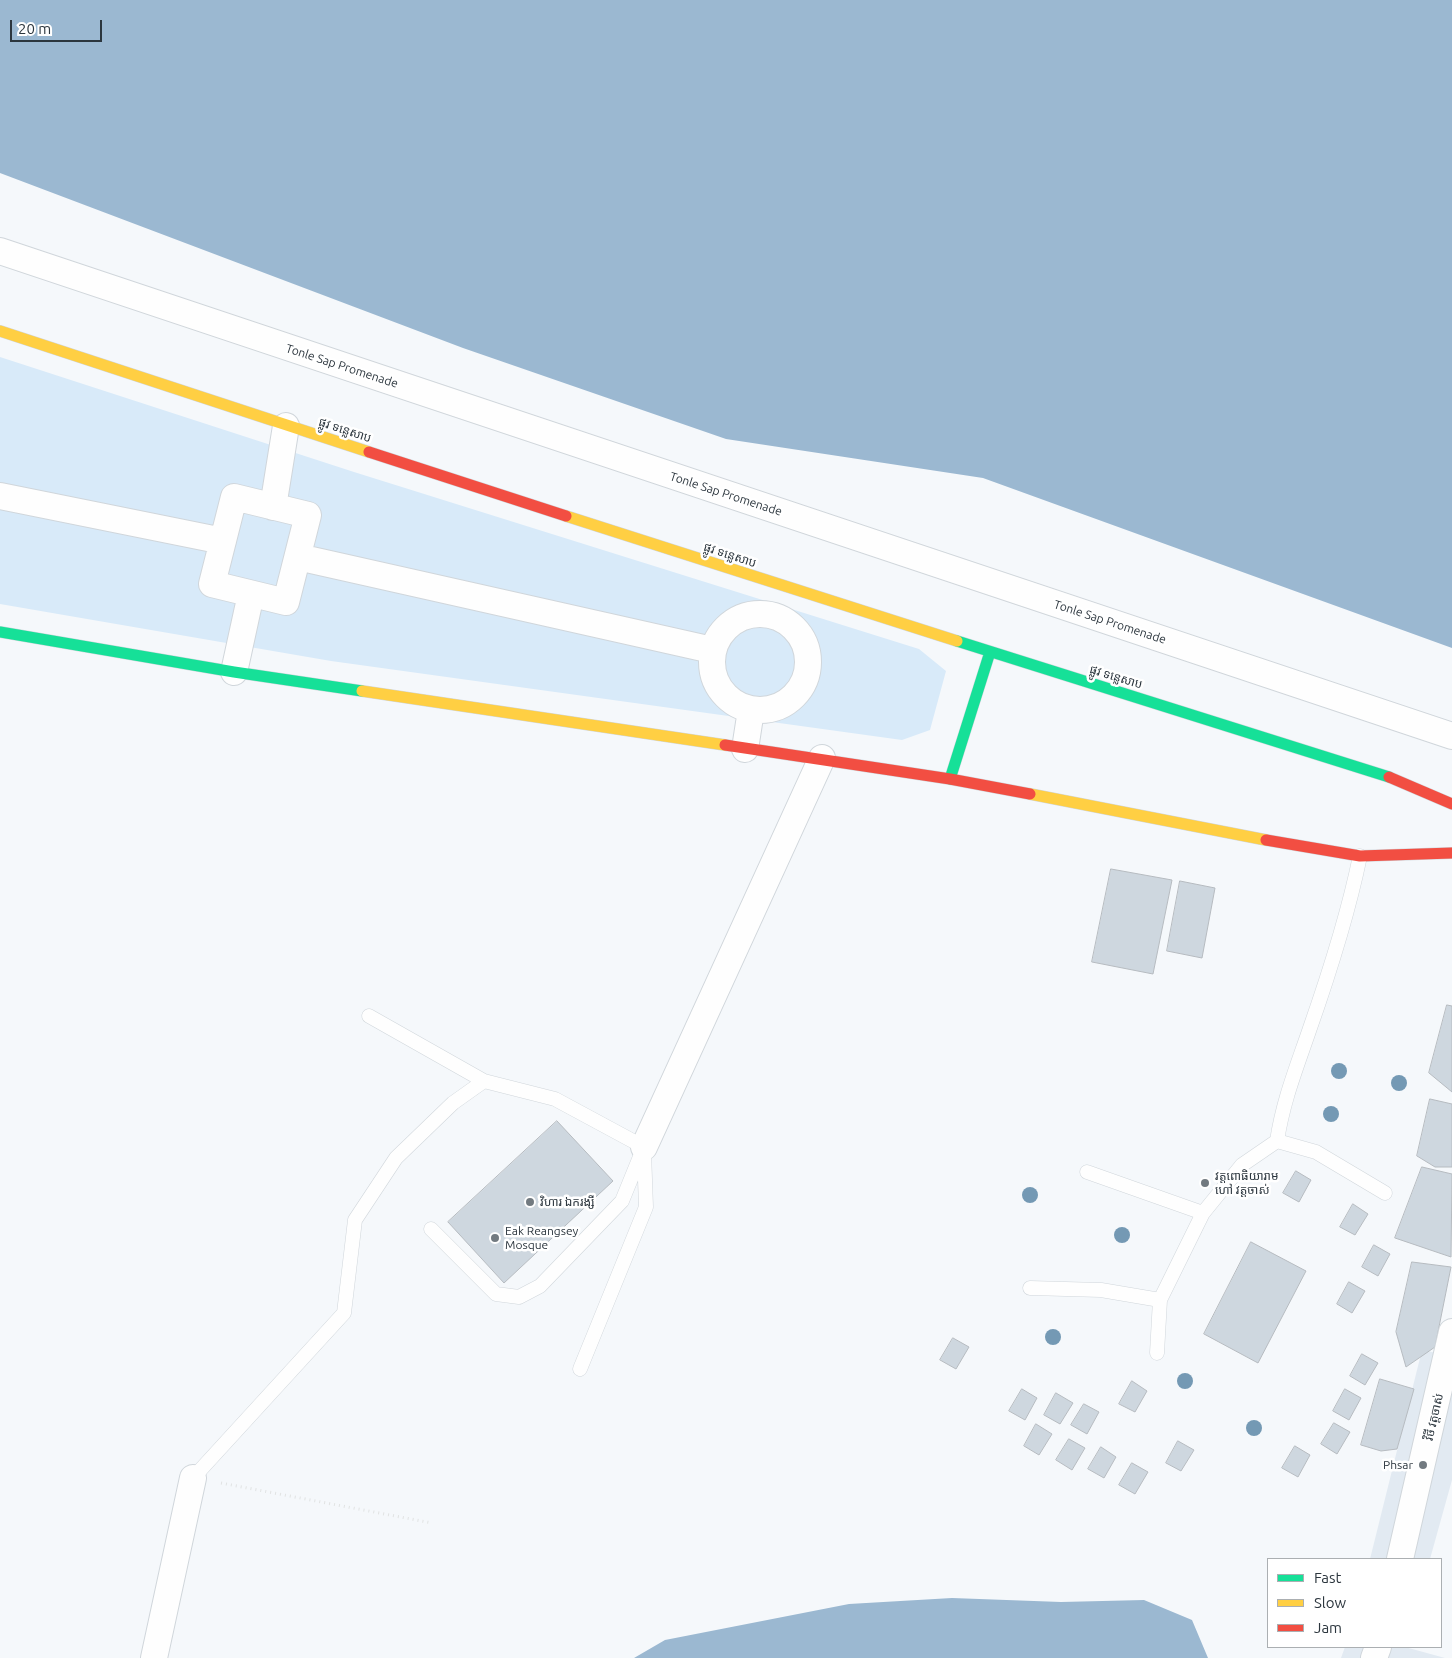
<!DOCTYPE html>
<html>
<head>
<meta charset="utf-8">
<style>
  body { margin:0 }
  #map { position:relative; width:1452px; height:1658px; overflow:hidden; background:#f5f8fb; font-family:Ubuntu,sans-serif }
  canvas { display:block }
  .legend { position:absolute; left:1267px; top:1558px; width:175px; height:90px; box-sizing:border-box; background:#fff; border:1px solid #abafb2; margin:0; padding:6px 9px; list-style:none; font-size:15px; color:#2c363e }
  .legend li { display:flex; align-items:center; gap:10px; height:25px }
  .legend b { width:25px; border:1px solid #abafb2 }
  .scale { position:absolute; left:10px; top:20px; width:92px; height:22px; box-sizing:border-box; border:2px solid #2c363e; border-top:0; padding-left:6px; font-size:15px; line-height:18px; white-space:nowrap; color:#2c363e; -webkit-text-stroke:4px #fff; paint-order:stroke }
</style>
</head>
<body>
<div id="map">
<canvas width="1452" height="1658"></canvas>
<ul class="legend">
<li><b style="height:6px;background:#16e098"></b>Fast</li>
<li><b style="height:6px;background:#ffcf43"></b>Slow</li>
<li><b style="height:6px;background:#f24e42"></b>Jam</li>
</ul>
<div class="scale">20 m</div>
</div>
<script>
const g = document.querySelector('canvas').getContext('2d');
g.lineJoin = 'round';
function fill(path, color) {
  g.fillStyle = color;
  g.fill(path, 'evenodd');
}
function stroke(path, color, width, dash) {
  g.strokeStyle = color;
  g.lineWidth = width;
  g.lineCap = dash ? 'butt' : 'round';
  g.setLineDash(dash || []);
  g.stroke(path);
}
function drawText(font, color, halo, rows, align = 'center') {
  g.font = font + ' Ubuntu,"Noto Sans Khmer",sans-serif';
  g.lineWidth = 5;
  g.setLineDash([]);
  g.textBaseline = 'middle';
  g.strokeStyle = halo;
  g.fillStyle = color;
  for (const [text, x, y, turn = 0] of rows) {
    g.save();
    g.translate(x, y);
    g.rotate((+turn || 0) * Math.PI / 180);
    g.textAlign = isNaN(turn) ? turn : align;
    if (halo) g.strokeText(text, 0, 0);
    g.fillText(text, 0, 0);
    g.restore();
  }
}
fill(new Path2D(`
  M1422 1350 1452 1356V1480L1430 1559H1370Z
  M1345 1647H1405L1445 1658H1341Z`), '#e2eaf2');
fill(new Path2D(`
  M0 357 354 472 919 649 946 671 930 730 902 740 331 661 0 604Z`), '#d8eaf9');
fill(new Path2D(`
  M0 0H1452V648L983 478 726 439 463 348 0 173Z
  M952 1598 1061 1602 1144 1600 1192 1620 1208 1658H634L665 1640 849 1604Z`), '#9bb8d1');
const building = new Path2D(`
  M1111 869 1172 880 1153 974 1092 962Z
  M1180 881 1215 888 1202 958 1167 951Z
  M1447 1005 1452 1006V1092L1429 1073Z
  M1430 1099 1452 1104V1167H1435L1417 1156Z
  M557 1121 613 1181 504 1283 448 1222Z
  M1422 1167 1452 1174 1451 1257 1395 1238Z
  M1296 1171 1311 1180 1299 1202 1283 1193Z
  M1353 1204 1368 1214 1355 1235 1340 1227Z
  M1251 1242 1306 1271 1258 1363 1204 1334Z
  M1374 1245 1390 1254 1378 1276 1362 1267Z
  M1412 1262 1451 1267 1435 1347 1406 1367 1396 1332Z
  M1349 1282 1365 1291 1352 1313 1337 1304Z
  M953 1338 969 1347 956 1369 940 1360Z
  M1362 1354 1378 1363 1365 1385 1350 1376Z
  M1380 1379 1414 1389 1397 1449 1381 1451 1361 1445Z
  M1132 1381 1147 1391 1135 1412 1119 1404Z
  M1022 1389 1037 1398 1025 1420 1009 1411Z
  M1345 1389 1361 1398 1349 1420 1333 1411Z
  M1056 1393 1073 1403 1060 1424 1044 1415Z
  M1084 1404 1099 1412 1087 1434 1071 1425Z
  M1334 1423 1350 1432 1337 1454 1321 1444Z
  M1036 1424 1052 1434 1039 1455 1024 1446Z
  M1069 1439 1085 1448 1072 1470 1056 1460Z
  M1178 1441 1194 1450 1181 1471 1166 1463Z
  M1295 1446 1310 1455 1298 1477 1282 1468Z
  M1101 1447 1116 1457 1104 1478 1088 1469Z
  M1132 1463 1148 1472 1135 1494 1119 1485Z`);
fill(building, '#ced7df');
stroke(building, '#b6bbc0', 1);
const lane = new Path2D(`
  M1360 856C1348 915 1329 974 1309 1031 1296 1069 1283 1101 1277 1141L1316 1152 1385 1193
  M369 1016 484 1081
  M1087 1172 1203 1213
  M431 1229 496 1294 519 1297 540 1286 622 1201 644 1147
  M1030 1288 1101 1290 1160 1300
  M1157 1353 1160 1300 1203 1213 1242 1165 1277 1141
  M580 1369 646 1207 644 1152
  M193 1478 344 1313 355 1220 396 1158 453 1103 484 1081 555 1099 644 1147`);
const street = new Path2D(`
  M0 251 1452 736
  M0 496 223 541
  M234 497 308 515 286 602 212 584Z
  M273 507 286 426
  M298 557 712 650
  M712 662a48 48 0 1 1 96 0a48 48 0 1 1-96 0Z
  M234 672 251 594
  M745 749 751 710
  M644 1147 822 758
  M1400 1559 1452 1332
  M154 1658 193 1478
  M1374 1658 1378 1647`);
const fast = new Path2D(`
  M0 632 234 672 362 691
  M957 641 1389 777
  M950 779 990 652`);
const slow = new Path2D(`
  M0 331 369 452
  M566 516 957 641
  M362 691 725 745
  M1030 794 1266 840`);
const jam = new Path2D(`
  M369 452 566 516
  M725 745 950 779 1030 794
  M1389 777 1452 804
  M1266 840 1360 856 1452 853`);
stroke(lane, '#d0d6db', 15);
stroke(street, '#d0d6db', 28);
stroke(fast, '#d0d6db', 12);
stroke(slow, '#d0d6db', 12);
stroke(jam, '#d0d6db', 12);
stroke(new Path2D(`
  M221 1483 432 1523`), '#e1e3e3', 3, [1, 4]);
stroke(lane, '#fefefe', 14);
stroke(street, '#fefefe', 26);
stroke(fast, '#16e098', 11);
stroke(slow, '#ffcf43', 11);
stroke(jam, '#f24e42', 11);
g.fillStyle = '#7499b4';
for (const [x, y] of [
  [1339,1071],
  [1399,1083],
  [1331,1114],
  [1030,1195],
  [1122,1235],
  [1053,1337],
  [1185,1381],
  [1254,1428]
]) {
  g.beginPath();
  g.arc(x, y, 8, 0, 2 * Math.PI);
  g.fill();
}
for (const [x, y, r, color] of [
  [1205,1183,5,"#727a80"],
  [530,1202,5,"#727a80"],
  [495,1238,5,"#727a80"],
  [1423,1465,5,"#727a80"]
]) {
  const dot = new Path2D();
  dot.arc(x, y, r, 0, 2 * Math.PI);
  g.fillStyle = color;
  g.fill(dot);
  stroke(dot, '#fff', 2);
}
drawText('12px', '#2c363e', '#fff', [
  ["Tonle Sap Promenade",342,366,18],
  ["ផ្លូវ ទន្លេសាប",345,430,18],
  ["Tonle Sap Promenade",726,494,18],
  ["ផ្លូវ ទន្លេសាប",730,555,18],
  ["Tonle Sap Promenade",1110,622,18],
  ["ផ្លូវ ទន្លេសាប",1116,677,17],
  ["វិថី វត្តចាស់",1434,1417,-77]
]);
drawText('12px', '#2c363e', '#fff', [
  ["វត្តពោធិយារាម",1215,1176],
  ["ហៅ វត្តចាស់",1215,1190],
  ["វិហារ ឯករង្សី",540,1202],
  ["Eak Reangsey",505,1231],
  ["Mosque",505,1245],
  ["Phsar",1413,1465,"right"]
], 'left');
</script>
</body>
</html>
